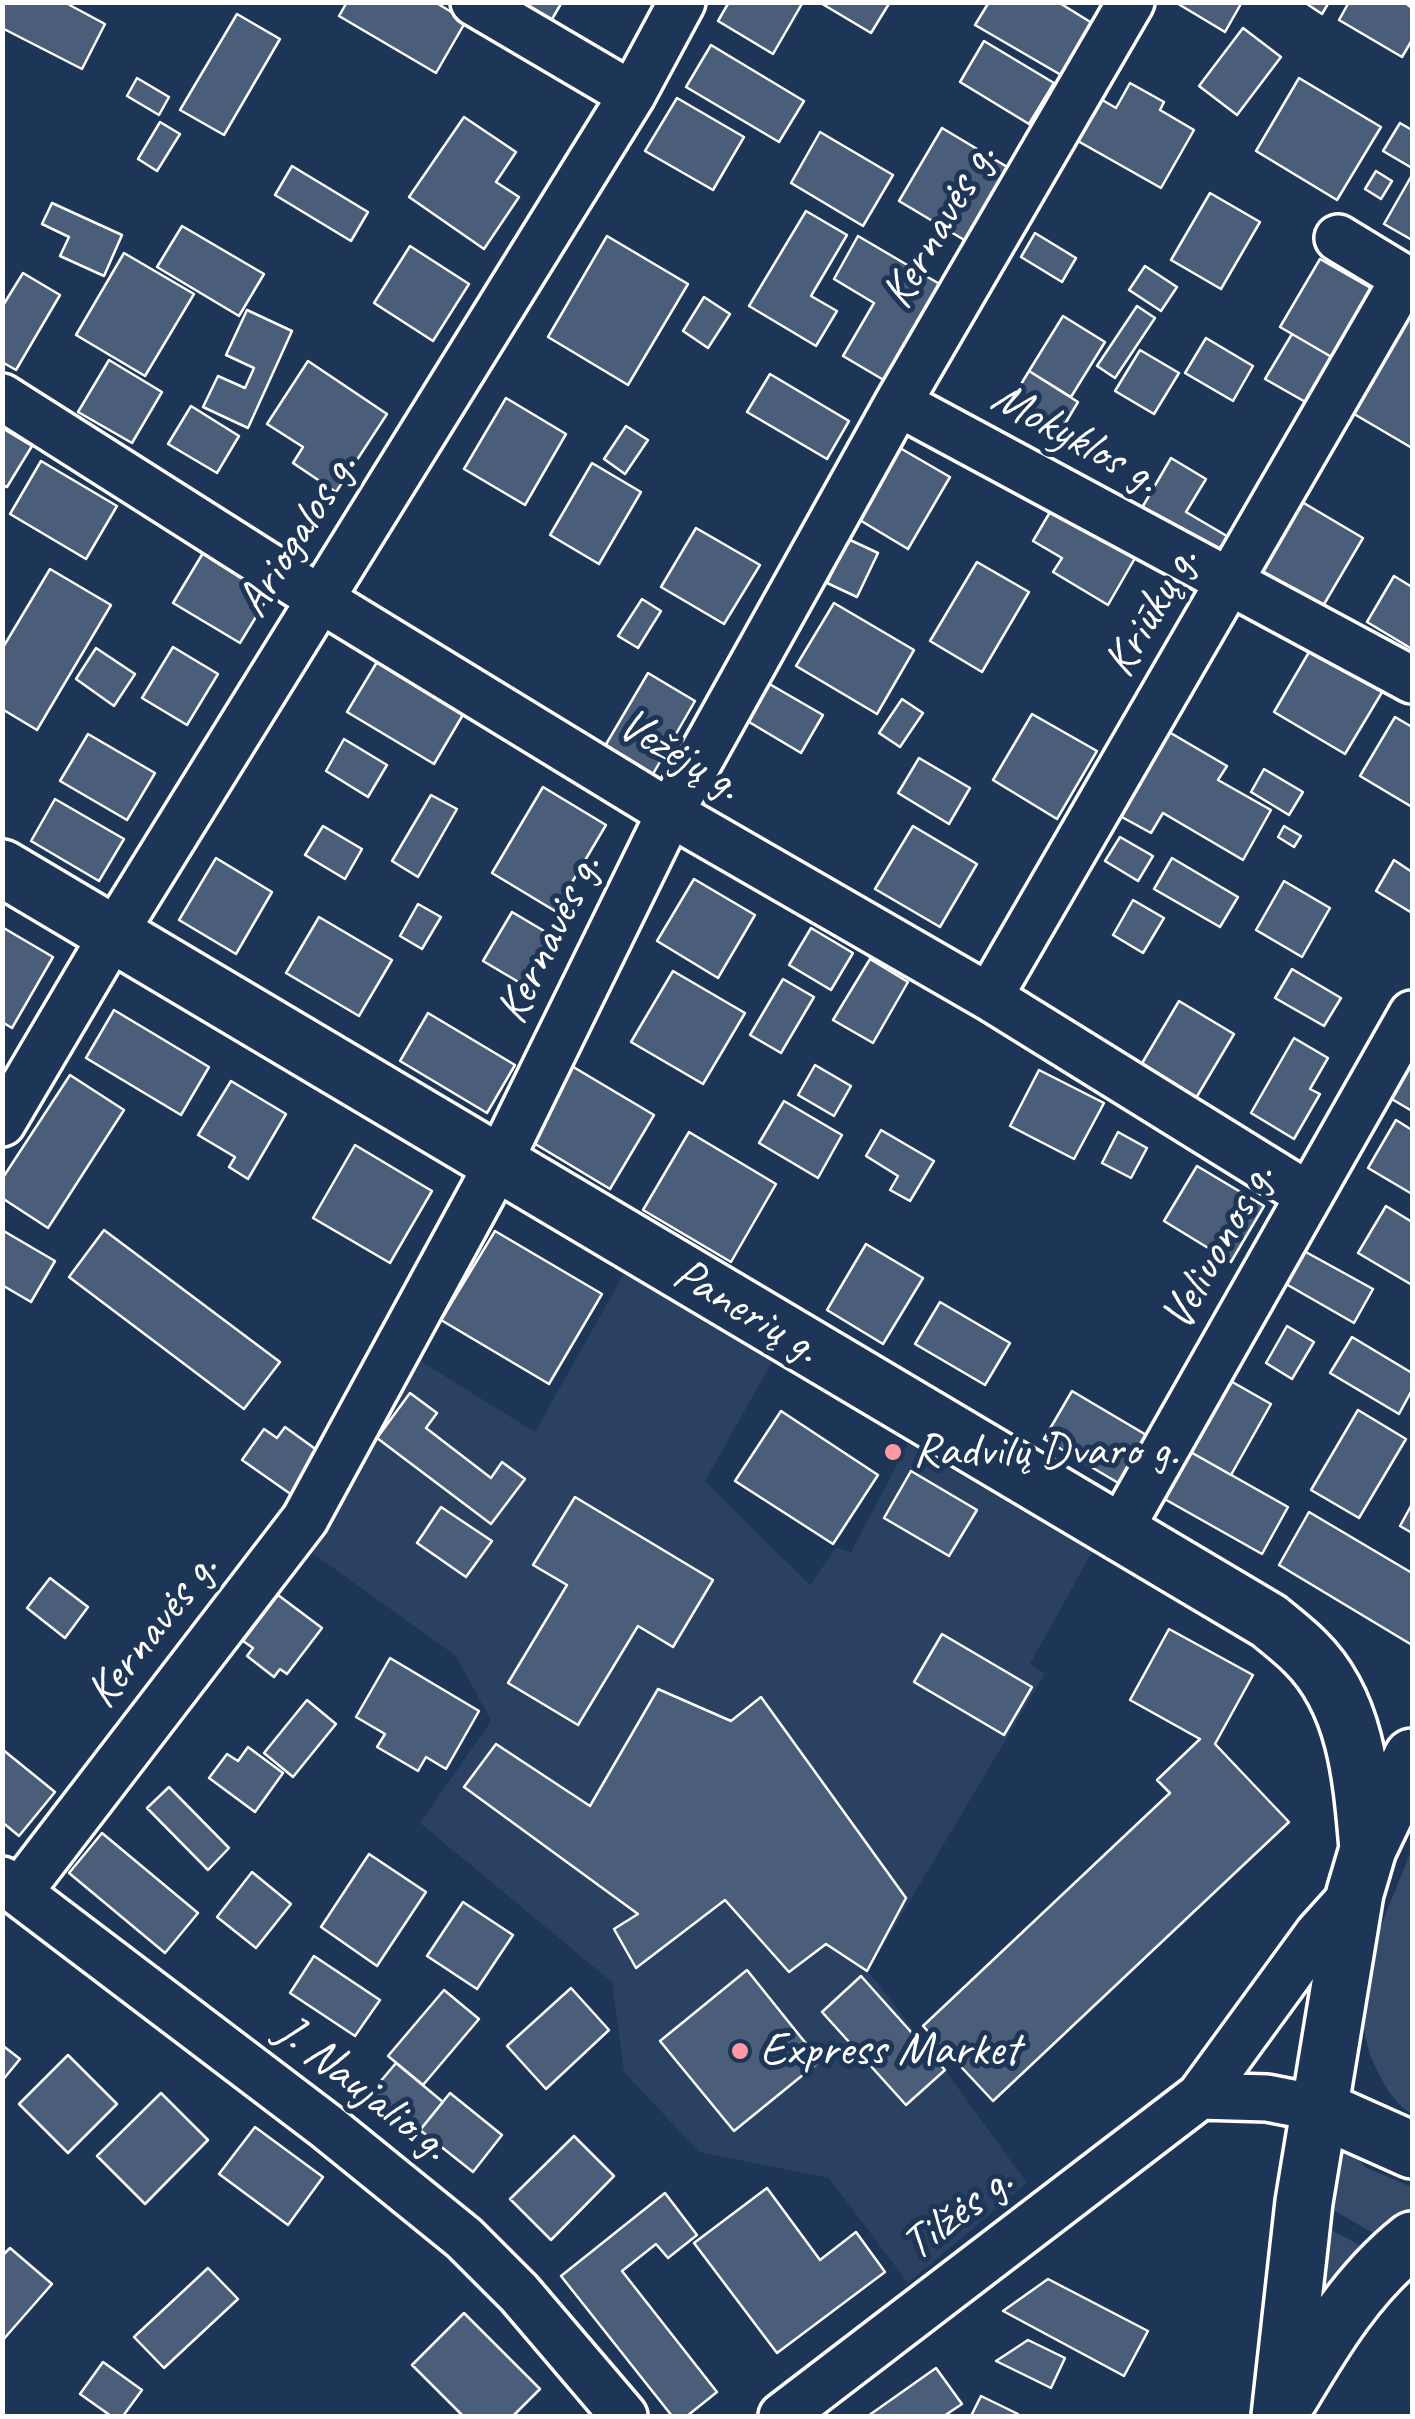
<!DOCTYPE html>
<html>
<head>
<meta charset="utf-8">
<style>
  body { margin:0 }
  #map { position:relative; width:1415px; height:2419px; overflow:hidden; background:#1d3557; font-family:Caveat,sans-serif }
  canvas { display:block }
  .frame { position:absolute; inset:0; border:5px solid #fff; pointer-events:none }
</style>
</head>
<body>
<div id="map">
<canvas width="1415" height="2419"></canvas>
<div class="frame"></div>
</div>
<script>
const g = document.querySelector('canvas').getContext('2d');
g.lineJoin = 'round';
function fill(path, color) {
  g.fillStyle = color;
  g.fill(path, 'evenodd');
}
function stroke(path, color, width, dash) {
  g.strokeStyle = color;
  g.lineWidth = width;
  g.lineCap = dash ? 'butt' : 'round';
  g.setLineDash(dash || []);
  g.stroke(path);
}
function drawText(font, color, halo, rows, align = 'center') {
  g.font = font + ' Caveat,sans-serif';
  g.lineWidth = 10;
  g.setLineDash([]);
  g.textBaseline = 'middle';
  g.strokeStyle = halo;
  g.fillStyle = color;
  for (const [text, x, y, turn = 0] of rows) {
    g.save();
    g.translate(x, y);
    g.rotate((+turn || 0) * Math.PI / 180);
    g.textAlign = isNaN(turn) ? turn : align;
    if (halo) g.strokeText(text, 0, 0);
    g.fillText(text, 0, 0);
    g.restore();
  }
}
fill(new Path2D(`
  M626 1270 772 1362 705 1481 810 1585 836 1548 851 1552 908 1444 1092 1552 1030 1664 1045 1674 868 1971 945 2070 1027 2183 908 2283 829 2178 699 2152 624 2072 612 1982 420 1823 491 1721 456 1656 304 1547 417 1359 535 1432Z`), '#2a4161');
fill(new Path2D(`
  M1412 1848V2114C1397 2106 1385 2087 1378 2072 1339 1998 1386 1919 1412 1848Z
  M1346 2148 1367 2168 1412 2187V2214L1382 2238 1328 2207 1338 2154Z
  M1324 2226 1367 2249 1318 2307Z`), '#364b69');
const building = new Path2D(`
  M2 2H64L105 24 82 69 2 28Z
  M347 2H435L466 21 436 73 339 16Z
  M509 2H562L548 26Z
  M729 2H803L773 54 718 21Z
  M819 2H890L871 33Z
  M989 2H1058L1092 23 1061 75 975 25Z
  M1175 2H1242L1225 32Z
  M1304 2H1329L1322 14Z
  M1349 2H1404L1412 8V40L1402 57 1339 20Z
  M237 14 280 39 224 135 180 110Z
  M1243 28 1281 57 1237 115 1199 86Z
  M984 41 1054 83 1029 124 960 82Z
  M711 45 804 101 779 142 686 87Z
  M137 78 169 97 159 115 127 96Z
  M1299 78 1381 127 1337 200 1256 151Z
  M1130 83 1164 102 1160 110 1194 130 1161 188 1069 136 1092 94 1116 108Z
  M677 98 744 137 713 190 645 151Z
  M464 117 516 152 496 182 519 197 484 249 409 197Z
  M160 122 180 134 157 171 138 159Z
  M1400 123 1412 130V168L1383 151Z
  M942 128 1009 168 966 241 899 201Z
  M820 132 893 175 863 226 791 183Z
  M292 166 368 212 351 241 275 195Z
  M1376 171 1392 181 1381 199 1365 189Z
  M1412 175V240L1384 224Z
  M1210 193 1260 222 1221 289 1171 260Z
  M52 203 122 235 104 276 60 256 69 237 42 224Z
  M806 211 847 235 811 296 837 311 816 346 749 306Z
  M182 226 264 274 239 316 157 267Z
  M1035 233 1076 258 1062 282 1021 257Z
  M607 236 688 284 628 385 548 337Z
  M858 236 943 286 887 382 843 356 874 303 834 279Z
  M410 246 469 284 433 341 374 303Z
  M124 253 194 294 145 376 76 335Z
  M1320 259 1376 291 1335 359 1280 327Z
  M1145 266 1177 287 1161 311 1129 290Z
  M23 273 60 295 16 370 2 362V307Z
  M704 297 730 314 708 348 683 331Z
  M1137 306 1155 318 1115 378 1097 366Z
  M247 310 292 331 248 428 203 407 218 376 245 388 254 368 226 355Z
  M1407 311 1412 314V448L1349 411Z
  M1063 316 1105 342 1071 397 1029 371Z
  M1292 334 1335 359 1309 404 1265 379Z
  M1206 338 1253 366 1233 401 1185 373Z
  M1140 350 1179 373 1154 414 1115 391Z
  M109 360 162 392 132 443 78 412Z
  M308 361 387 414 336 492 293 463 303 447 267 424Z
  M1029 371 1078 402 1056 439 1006 409Z
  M770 374 849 421 827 459 747 412Z
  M506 398 566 434 525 505 464 469Z
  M191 406 239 436 217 473 168 444Z
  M626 426 648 440 625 474 604 459Z
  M2 428 32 446 7 487 2 485Z
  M900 448 950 477 908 549 858 519Z
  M1171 458 1206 479 1186 512 1232 539 1216 565 1136 518Z
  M41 461 117 506 86 559 10 514Z
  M592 463 641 492 599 564 550 535Z
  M1297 499 1363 538 1320 611 1253 572Z
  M1053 507 1138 553 1108 605 1053 572 1062 558 1033 541Z
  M696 528 760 565 724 624 661 587Z
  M848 539 878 553 857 597 827 583Z
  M203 553 270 594 240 643 173 603Z
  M977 562 1029 592 982 672 930 641Z
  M50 569 111 605 37 730 2 709V649Z
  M1394 576 1412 587V649L1367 622Z
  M642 599 661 611 638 648 618 636Z
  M834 603 914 650 877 714 796 666Z
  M173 647 218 674 187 725 142 698Z
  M1312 647 1384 689 1345 754 1274 712Z
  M96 648 135 674 114 706 76 679Z
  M377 662 464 713 434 764 347 712Z
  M648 673 695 701 653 774 605 746Z
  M766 682 823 715 801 753 744 719Z
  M902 699 923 713 900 747 879 733Z
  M1032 714 1097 751 1057 819 993 780Z
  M1395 717 1412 727V807L1360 776Z
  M1169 732 1227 766 1218 780 1271 810 1243 860 1163 813 1151 833 1120 816Z
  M88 734 155 773 127 820 60 781Z
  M344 739 387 765 368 797 326 771Z
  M919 758 970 788 949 824 898 793Z
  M1264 769 1303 792 1289 815 1251 792Z
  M543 787 606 825 555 911 492 873Z
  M431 795 457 809 418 877 392 861Z
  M55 799 124 839 99 881 31 841Z
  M323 826 362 849 345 879 305 855Z
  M913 826 977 864 940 927 875 889Z
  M1284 826 1301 836 1294 847 1278 837Z
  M1120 837 1153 856 1138 881 1105 861Z
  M216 858 272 892 236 954 179 920Z
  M1172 858 1238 897 1220 927 1154 889Z
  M1394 860 1412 872V913L1376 891Z
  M694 879 755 915 718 978 657 941Z
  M1284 881 1330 908 1302 957 1256 930Z
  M1133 900 1164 918 1143 953 1113 935Z
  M418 904 441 917 422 949 400 936Z
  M512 912 556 938 527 987 483 961Z
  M319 917 392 960 359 1016 286 973Z
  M2 927 53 957 12 1028 2 1022Z
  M811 928 853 953 831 990 789 965Z
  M870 959 908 982 873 1043 833 1020Z
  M1292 969 1341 998 1324 1026 1275 998Z
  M673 971 745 1013 703 1084 631 1042Z
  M783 979 814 997 781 1053 750 1035Z
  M1179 1001 1234 1034 1196 1098 1141 1065Z
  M114 1010 209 1067 181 1115 86 1058Z
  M428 1013 515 1065 487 1113 400 1061Z
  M1294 1038 1328 1058 1310 1089 1320 1094 1294 1139 1251 1113Z
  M1412 1058V1111L1390 1098Z
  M570 1065 654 1115 610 1189 527 1139Z
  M815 1065 851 1086 834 1116 798 1095Z
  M1039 1070 1104 1103 1074 1159 1010 1126Z
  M70 1075 124 1110 48 1228 2 1198V1179Z
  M231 1081 286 1114 248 1179 229 1167 235 1157 198 1135Z
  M784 1101 842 1135 818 1178 759 1143Z
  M1396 1120 1412 1130V1194L1368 1168Z
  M881 1130 934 1161 910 1201 890 1190 898 1176 866 1156Z
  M689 1132 776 1184 731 1262 643 1210Z
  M1118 1132 1147 1148 1131 1178 1102 1163Z
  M355 1145 432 1191 390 1263 313 1218Z
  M1197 1166 1264 1206 1231 1262 1164 1221Z
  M1386 1206 1412 1222V1285L1358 1253Z
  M2 1230 55 1261 31 1302 2 1285Z
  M104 1230 280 1362 244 1409 69 1277Z
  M495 1231 602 1294 549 1384 441 1320Z
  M866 1244 923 1278 883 1344 827 1310Z
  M1304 1251 1373 1289 1354 1323 1286 1284Z
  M940 1302 1010 1343 985 1385 915 1344Z
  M1287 1326 1314 1342 1292 1379 1266 1363Z
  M1352 1337 1412 1373V1390L1399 1414 1330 1373Z
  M1227 1379 1271 1404 1231 1475 1187 1450Z
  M1072 1391 1148 1436 1120 1484 1044 1439Z
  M410 1393 437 1413 426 1428 491 1478 502 1462 525 1479 491 1524 377 1438Z
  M1358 1410 1406 1439 1359 1518 1311 1490Z
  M781 1411 878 1475 833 1544 735 1481Z
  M285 1427 321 1453 292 1495 242 1460 264 1429 277 1438Z
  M1187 1450 1288 1507 1262 1554 1161 1497Z
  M911 1471 977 1510 949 1556 884 1518Z
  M575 1497 713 1580 673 1647 638 1626 578 1725 508 1683 567 1585 533 1565Z
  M1412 1504V1533L1400 1526Z
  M441 1507 492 1541 466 1577 417 1543Z
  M1309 1512 1412 1573V1645L1279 1565Z
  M50 1578 88 1607 65 1638 27 1608Z
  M278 1595 322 1628 287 1674 280 1669 274 1677 247 1656 253 1648 243 1641Z
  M1169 1629 1253 1675 1215 1744 1289 1822 993 2101 923 2026 1170 1793 1157 1780 1200 1739 1130 1700Z
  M942 1634 1032 1687 1004 1735 914 1682Z
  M390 1658 479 1711 446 1769 426 1757 418 1771 377 1747 385 1734 356 1717Z
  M658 1689 731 1721 761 1697 906 1898 867 1971 826 1944 789 1972 725 1900 636 1968 614 1929 638 1914 464 1787 496 1744 590 1806Z
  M307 1700 336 1724 293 1777 264 1753Z
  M248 1747 283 1773 255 1812 209 1778 227 1754 238 1761Z
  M2 1749 55 1792 19 1836 2 1822Z
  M169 1787 229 1848 208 1870 147 1808Z
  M102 1833 198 1913 165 1953 69 1873Z
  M369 1854 426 1892 377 1966 321 1927Z
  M252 1872 291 1904 256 1948 217 1917Z
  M463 1902 513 1935 477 1989 427 1956Z
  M314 1956 380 2000 355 2036 290 1993Z
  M747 1970 820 2061 734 2131 660 2041Z
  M861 1976 945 2070 906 2105 822 2012Z
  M571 1988 609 2030 546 2089 507 2046Z
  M444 1990 479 2019 423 2085 388 2056Z
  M2 2045 20 2059 2 2081Z
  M68 2055 117 2104 68 2153 19 2104Z
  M396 2063 443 2102 412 2140 364 2101Z
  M161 2093 208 2140 145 2204 97 2156Z
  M450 2093 502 2135 473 2172 420 2130Z
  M255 2127 323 2177 288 2225 219 2174Z
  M574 2136 614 2176 551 2240 510 2199Z
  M767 2188 820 2260 856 2232 885 2272 777 2353 694 2243Z
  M665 2193 697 2235 668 2258 656 2244 622 2271 717 2392 687 2416H672L561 2276Z
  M10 2248 52 2284 2 2341V2256Z
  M208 2268 238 2299 164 2368 134 2337Z
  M1048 2279 1148 2331 1124 2376 1003 2311Z
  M464 2313 540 2389 513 2416H463L412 2365Z
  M1028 2340 1065 2358 1051 2388 996 2361Z
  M103 2362 142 2390 123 2416H111L80 2394Z
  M936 2368 962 2404 944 2416H868Z
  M981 2396 1018 2414 1016 2416H971Z`);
fill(building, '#4a5d79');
stroke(building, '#fff', 2.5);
const street = new Path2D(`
  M474 2 632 95
  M1338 238 1412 283
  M2 397 320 599 670 813 989 997 1308 1195
  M898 403 1412 680
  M989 997 1404 279
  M2 1123 114 933 632 95 682 2
  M1118 1533 1412 1014
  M2 1880 326 2126 464 2238 519 2293 624 2416
  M19 1892 305 1519 498 1164 670 813 898 403 1131 2
  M1200 2096 1267 2098 1318 2108
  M782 2416 1200 2096 1318 1934 1355 1893`);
const secondary = new Path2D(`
  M2 868 1269 1621C1281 1631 1294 1641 1305 1652 1357 1703 1362 1780 1368 1849
  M1318 2108 1412 2150
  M1290 2397C1325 2338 1358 2283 1412 2240
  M1280 2416 1304 2202 1355 1893 1368 1849 1412 1757`);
stroke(street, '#fff', 52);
stroke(secondary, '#fff', 62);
stroke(street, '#1d3557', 45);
stroke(secondary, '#1d3557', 55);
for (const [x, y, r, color] of [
  [893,1452,10,"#ff9aa2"],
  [740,2051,10,"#ff9aa2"]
]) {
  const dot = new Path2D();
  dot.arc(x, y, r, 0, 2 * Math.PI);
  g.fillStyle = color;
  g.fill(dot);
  stroke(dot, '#1d3557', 4);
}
drawText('48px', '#fff', '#1d3557', [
  ["Kernavės g.",940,226,-60],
  ["Mokyklos g.",1075,439,29],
  ["Ariogalos g.",298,535,-58],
  ["Kriūkų g.",1152,612,-60],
  ["Vežėjų g.",679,756,31],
  ["Kernavės g.",550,939,-64],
  ["Veliuonos g.",1219,1247,-61],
  ["Panerių g.",746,1312,31],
  ["Kernavės g.",153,1631,-52],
  ["J. Naujalio g.",362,2089,38],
  ["Tilžės g.",958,2214,-37]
]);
drawText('48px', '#fff', '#1d3557', [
  ["Radvilų Dvaro g.",913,1452],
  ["Express Market",760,2051]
], 'left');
</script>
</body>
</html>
